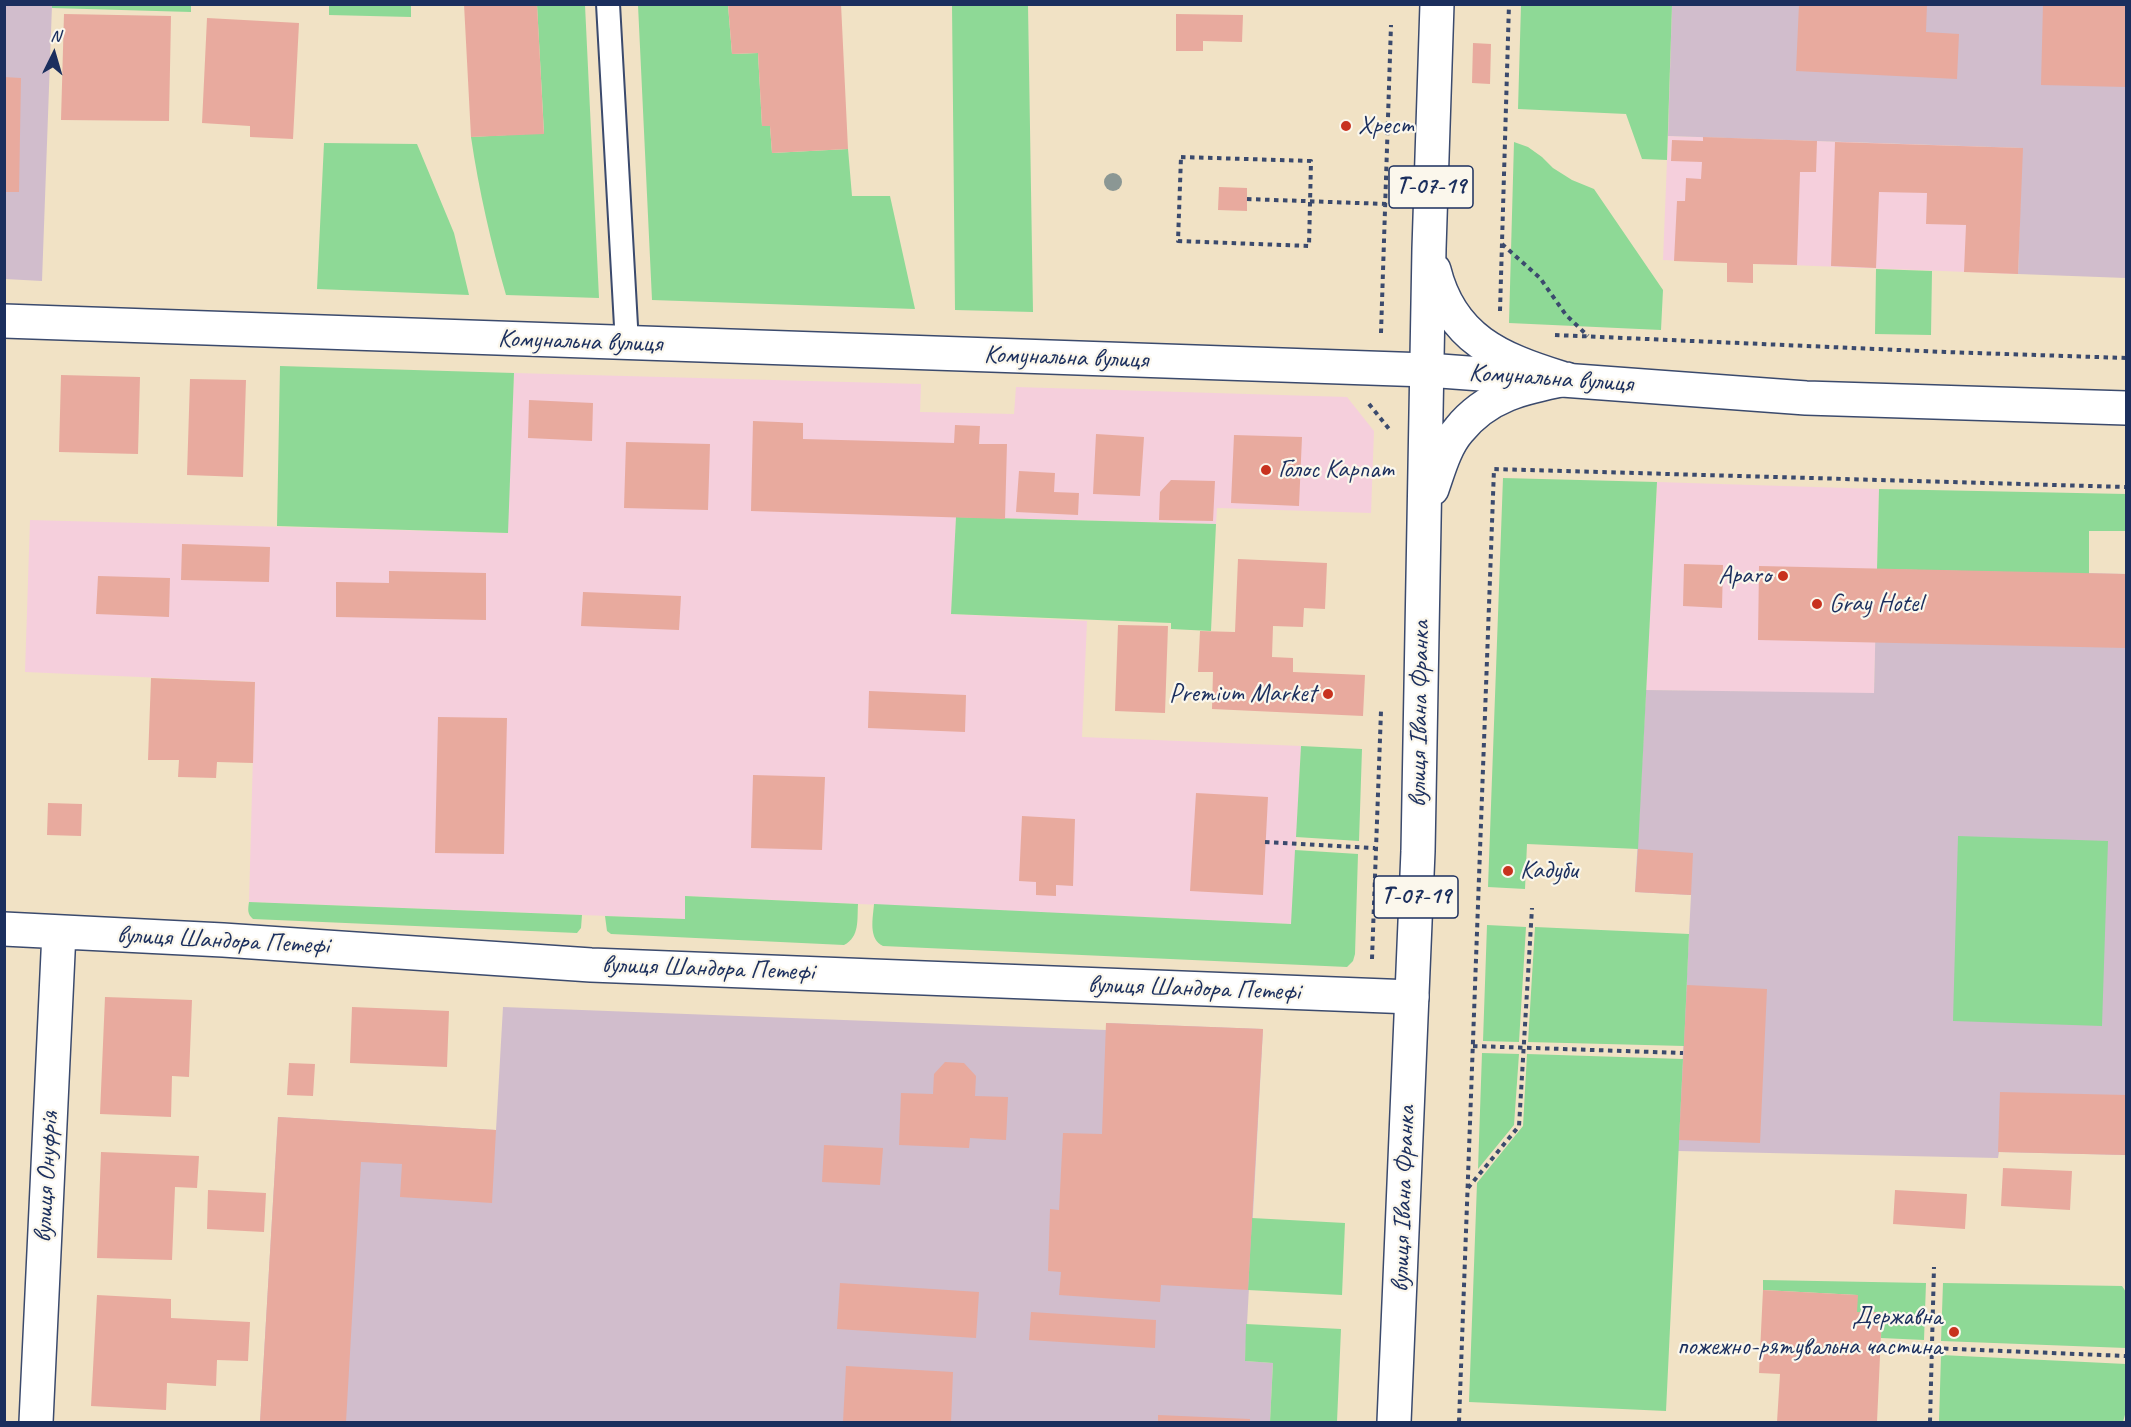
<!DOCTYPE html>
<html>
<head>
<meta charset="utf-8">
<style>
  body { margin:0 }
  #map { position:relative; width:2131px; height:1427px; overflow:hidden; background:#f1e2c5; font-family:Caveat,sans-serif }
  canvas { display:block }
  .frame { position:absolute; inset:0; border:6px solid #1b2f5e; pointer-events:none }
  .north { position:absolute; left:24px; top:24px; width:60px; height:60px; -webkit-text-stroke:4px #fbf7ec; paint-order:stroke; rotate:5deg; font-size:16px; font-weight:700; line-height:24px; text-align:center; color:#1b2f5e }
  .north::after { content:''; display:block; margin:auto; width:21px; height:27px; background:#1b2f5e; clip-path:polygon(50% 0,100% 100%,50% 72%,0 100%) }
</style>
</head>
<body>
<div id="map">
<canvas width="2131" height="1427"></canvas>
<div class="frame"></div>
<div class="north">N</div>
</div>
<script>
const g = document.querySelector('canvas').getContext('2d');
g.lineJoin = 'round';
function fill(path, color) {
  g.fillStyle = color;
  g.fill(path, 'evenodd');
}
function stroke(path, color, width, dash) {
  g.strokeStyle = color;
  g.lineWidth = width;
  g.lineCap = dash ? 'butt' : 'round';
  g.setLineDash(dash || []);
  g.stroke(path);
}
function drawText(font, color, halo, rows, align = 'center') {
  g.font = font + ' Caveat,sans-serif';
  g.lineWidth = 4.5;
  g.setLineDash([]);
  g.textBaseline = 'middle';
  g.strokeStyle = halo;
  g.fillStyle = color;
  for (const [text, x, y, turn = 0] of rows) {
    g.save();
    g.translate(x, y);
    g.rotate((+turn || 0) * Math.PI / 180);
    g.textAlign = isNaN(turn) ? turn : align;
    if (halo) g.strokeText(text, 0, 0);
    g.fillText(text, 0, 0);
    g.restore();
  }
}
fill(new Path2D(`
  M1668 136 2023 148 2018 274 1663 260Z
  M514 373 921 384 920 412 1014 414 1016 387 1347 397 1374 431 1371 513 1217 508 1216 524 956 517 952 614 1087 621 1082 737 1301 746 1292 924 686 896 685 919 249 902 255 682 25 672 30 520 507 533Z
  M1657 482 1879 489 1874 694 1646 690Z`), '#f5cfdc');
fill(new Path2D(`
  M5 5H52L42 281 5 279Z
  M1672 5H2126V278L2018 274 2022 148 1668 136Z
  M1877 569 2126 574V1155L1999 1152 1998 1158 1678 1151 1691 895 1635 892 1646 690 1874 693Z
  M503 1007 1106 1030V1023L1263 1029 1245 1361 1273 1363 1270 1422H260L278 1117 496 1130Z`), '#d1bdcc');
fill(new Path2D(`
  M52 4H191V12L52 8Z
  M329 5H411V17L329 15Z
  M537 5H585L599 298 506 295C491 243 479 191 471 137L544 133Z
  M638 5H728L732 54 758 53 762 126H770L772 153 848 149 852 196H890L915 309 652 300Z
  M952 5H1028L1033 312 955 310Z
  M1521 5H1672L1667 160 1642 159 1626 114 1518 109Z
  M1514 142 1528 147 1542 157 1553 168 1572 180 1594 189 1663 290 1661 330 1509 323Z
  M324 143 417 144 454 233 469 295 317 289Z
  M1876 269 1932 271 1931 335 1875 334Z
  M280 366 514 373 508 533 277 526Z
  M1503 478 1657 482 1638 849 1527 844 1525 889 1488 887Z
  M1879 489 2126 494V531H2089V574L1877 569Z
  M956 517 1216 524 1211 631 1171 629V623L951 614Z
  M1301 746 1362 749 1359 841 1296 837Z
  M1958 836 2108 841 2102 1026 1953 1021Z
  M1295 850 1358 854 1355 954 1353 961 1347 967 883 946C868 939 873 918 874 904L1291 924Z
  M685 896 858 904C857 919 860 937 844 945L611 934 607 931 605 916 685 919Z
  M249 902 582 915 581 928 577 933 253 919C247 914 248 909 249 902Z
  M1487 925 1526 927 1519 1042 1483 1041Z
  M1535 927 1689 934 1684 1046 1528 1042Z
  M1482 1053 1519 1054 1514 1125 1478 1169Z
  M1527 1054 1683 1059 1666 1411 1469 1402 1477 1183 1523 1126Z
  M1252 1218 1345 1223 1342 1295 1248 1290Z
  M1763 1280 1926 1283 1924 1340 1881 1338 1882 1313 1857 1312V1295L1763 1290Z
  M1943 1283 2122 1286 2126 1292V1348L1941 1341Z
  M1246 1324 1341 1329 1337 1422H1270L1273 1363 1245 1361Z
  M1941 1355 2126 1364V1411L2123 1422H1939Z`), '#8ed996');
fill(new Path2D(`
  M464 4H537L544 134 471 137Z
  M728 4H841L848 149 772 153 770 126H762L758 53 732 54Z
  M1799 4H1927L1926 32 1959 34 1957 79 1796 71Z
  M2043 4H2126V87L2041 85Z
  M64 14 171 16 169 121 61 120Z
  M1176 14 1243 15 1242 42 1203 41V51H1176Z
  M207 18 299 23 293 139 250 137V126L202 123Z
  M1473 43 1491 44 1490 84 1472 83Z
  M4 77 21 78 19 192H4Z
  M1703 137 1817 141 1816 172H1800L1797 265 1753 264V283L1727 282V263L1674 261 1677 201H1685L1686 178 1701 179 1702 162 1671 161 1672 140 1703 141Z
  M1835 142 2023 148 2018 274 1964 272 1966 225 1926 224 1927 193 1879 192 1876 268 1831 266Z
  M1219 187 1247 188V211L1218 210Z
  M61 375 140 377 138 454 59 452Z
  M190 379 246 380 243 477 187 475Z
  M529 400 593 403 592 441 528 438Z
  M753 421 803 423V439L954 443 955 425 980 426 979 444H1007L1005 519 751 511Z
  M1096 434 1144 437 1140 496 1093 494Z
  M1234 435 1302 437 1299 506 1231 503Z
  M626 442 710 444 708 510 624 508Z
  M1019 471 1055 473 1054 492 1079 493 1078 515 1016 512Z
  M1171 480 1215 481 1213 521 1159 520 1160 492Z
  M182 544 270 547 269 582 181 580Z
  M1238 559 1327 563 1325 609 1304 608 1303 627 1273 626 1272 657 1293 658V672L1365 675 1363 716 1212 709 1213 672H1198L1200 631 1235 632Z
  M1684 564 1723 565 1722 608 1683 606Z
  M1759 566 2126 574V648L1758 640Z
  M389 571 486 573V620L336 617V582L389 583Z
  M98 576 170 578 169 617 96 614Z
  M583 592 681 596 679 630 581 626Z
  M1118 625 1168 626 1165 713 1115 711Z
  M151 678 255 682 253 763 217 762 216 778 178 777 179 760H148Z
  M869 691 966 695 965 732 868 728Z
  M438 717 507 718 504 854 435 853Z
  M753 775 825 777 822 850 751 848Z
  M1196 793 1268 797 1263 895 1190 891Z
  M48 803 82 804 81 836 47 835Z
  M1022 816 1075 819 1073 886 1056 885V896L1036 895V882L1019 881Z
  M1638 849 1693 853 1691 895 1635 892Z
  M1687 985 1767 989 1760 1143 1679 1140Z
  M105 997 192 1000 189 1077 172 1076 171 1117 100 1114Z
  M352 1007 449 1011 447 1067 350 1063Z
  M1106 1023 1263 1029 1248 1290 1161 1285 1160 1302 1059 1295 1061 1272 1048 1271 1050 1209 1059 1210 1063 1133 1102 1134Z
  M945 1062 964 1063 976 1076 975 1096 1008 1097 1006 1140 970 1138 969 1148 899 1145 901 1093 933 1094 934 1074Z
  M289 1063 315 1064 313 1096 287 1095Z
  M2000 1092 2126 1095V1155L1998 1152Z
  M278 1117 496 1130 492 1203 400 1197 402 1164 361 1162 346 1422H260Z
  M824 1145 883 1148 880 1185 822 1182Z
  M101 1152 199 1156 197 1188 175 1187 172 1260 97 1258Z
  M2003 1168 2072 1171 2070 1210 2001 1206Z
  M208 1190 266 1193 264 1232 207 1229Z
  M1895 1190 1967 1194 1965 1229 1893 1224Z
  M840 1283 979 1292 976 1338 837 1329Z
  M1763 1290 1858 1295 1857 1312H1882L1877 1422H1777L1780 1374 1759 1373Z
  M97 1295 171 1299V1318L250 1322 248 1361 217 1360 216 1386 167 1383 166 1410 91 1406Z
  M1031 1312 1156 1320 1155 1348 1029 1340Z
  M846 1366 953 1372 951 1422H843Z
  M1158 1415 1250 1419V1422H1158Z`), '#e8aa9e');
const service = new Path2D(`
  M608 4 627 344`);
const minor = new Path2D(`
  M4 929 223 940 591 965 1412 997
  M36 1422 59 932`);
const secondary = new Path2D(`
  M4 321 1427 370 1806 398 2126 408`);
const primary = new Path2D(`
  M1434 270C1451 339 1500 359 1561 378
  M1432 489C1439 469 1445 446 1459 430 1487 395 1524 387 1566 379
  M1394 1422 1418 851 1429 249 1437 4`);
stroke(service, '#3b4a6d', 26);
stroke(minor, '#3b4a6d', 36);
stroke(secondary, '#3b4a6d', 36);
stroke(primary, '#3b4a6d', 36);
stroke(new Path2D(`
  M1181 157 1311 161 1309 246 1178 241Z
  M1247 199 1386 204
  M1502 244 1540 278 1566 315 1588 336
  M1500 311 1509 4
  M1381 333 1391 25
  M1555 335 1945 352 2126 358
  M1369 404 1389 429
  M1265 842 1375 848
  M1372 959 1381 711
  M1473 1046 1683 1053
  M1468 1188 1519 1126 1532 908
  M1881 1346 2126 1356
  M1459 1422 1494 469 2126 487
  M1930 1422 1934 1267`), '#3b4a6d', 4, [4.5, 4.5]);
stroke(service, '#fff', 22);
stroke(minor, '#fff', 33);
stroke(secondary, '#fff', 33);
stroke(primary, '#fff', 33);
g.fillStyle = '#8b9794';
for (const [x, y] of [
  [1113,182]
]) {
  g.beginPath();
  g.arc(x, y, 9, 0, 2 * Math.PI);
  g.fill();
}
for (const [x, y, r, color] of [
  [1346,126,6,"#c8321e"],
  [1266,470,6,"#c8321e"],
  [1783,576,6,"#c8321e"],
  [1817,604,6,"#c8321e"],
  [1328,694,6,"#c8321e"],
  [1508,871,6,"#c8321e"],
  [1954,1332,6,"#c8321e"]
]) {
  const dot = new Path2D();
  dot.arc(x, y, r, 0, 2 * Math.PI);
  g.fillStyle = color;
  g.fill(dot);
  stroke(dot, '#fbf7ec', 2);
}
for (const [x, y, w] of [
  [1431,187,84],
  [1416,897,84]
]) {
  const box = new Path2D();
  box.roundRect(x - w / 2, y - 21, w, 42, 4.5);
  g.fillStyle = '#fbf7ec';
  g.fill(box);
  stroke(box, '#1b2f5e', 1.5);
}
drawText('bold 24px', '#1b2f5e', null, [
  ["Т-07-19",1431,187],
  ["Т-07-19",1416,897]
]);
drawText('26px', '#1b2f5e', '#fbf7ec', [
  ["Хрест",1358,126],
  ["Голос Карпат",1278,470],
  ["Aparo",1771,576,"right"],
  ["Gray Hotel",1829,604],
  ["Premium Market",1316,694,"right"],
  ["Кадуби",1520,871],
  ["Державна",1942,1317,"right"],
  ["пожежно-рятувальна частина",1942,1347,"right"]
], 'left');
drawText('26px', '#1b2f5e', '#fbf7ec', [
  ["Комунальна вулиця",580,342,2],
  ["Комунальна вулиця",1066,358,2],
  ["Комунальна вулиця",1551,379,4],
  ["вулиця Івана Франка",1420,714,-89],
  ["вулиця Шандора Петефі",223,941,3],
  ["вулиця Шандора Петефі",708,969,2],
  ["вулиця Шандора Петефі",1194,989,2],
  ["вулиця Онуфрія",47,1177,-87],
  ["вулиця Івана Франка",1404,1199,-88]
]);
</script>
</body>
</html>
